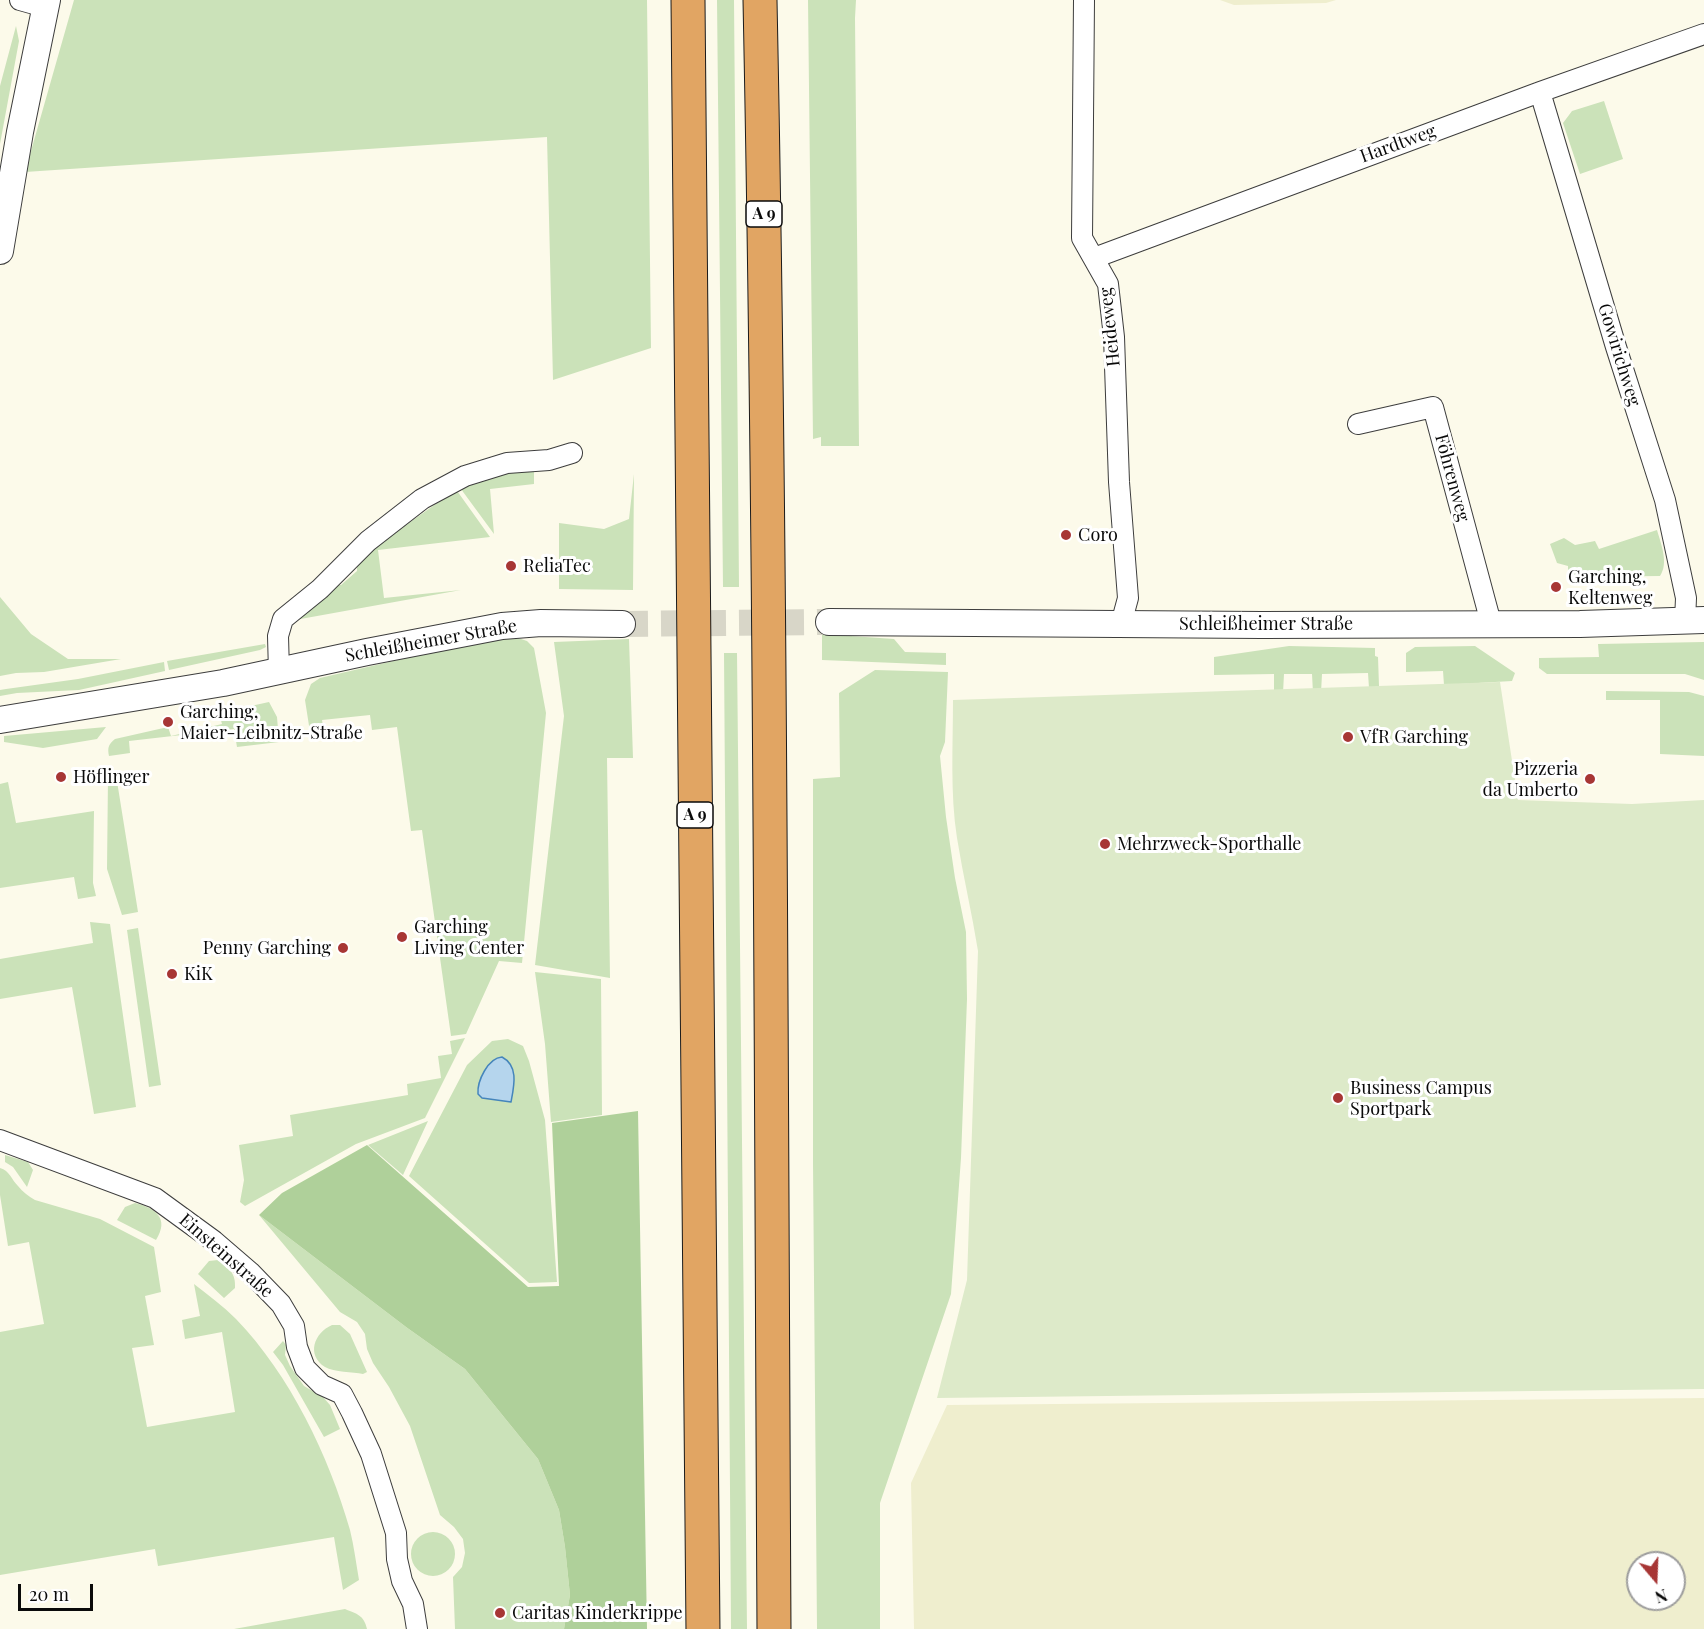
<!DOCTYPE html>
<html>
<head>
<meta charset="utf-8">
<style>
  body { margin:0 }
  #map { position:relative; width:1704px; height:1629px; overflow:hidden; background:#fcfaea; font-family:"Playfair Display",serif }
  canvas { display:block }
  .north { position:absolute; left:1626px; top:1551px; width:60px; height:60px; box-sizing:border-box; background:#fff; border:2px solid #9d9d9d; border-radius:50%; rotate:161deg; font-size:16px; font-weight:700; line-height:24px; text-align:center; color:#0a0a0a }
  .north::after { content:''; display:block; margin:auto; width:21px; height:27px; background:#a73635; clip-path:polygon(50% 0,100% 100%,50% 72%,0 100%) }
  .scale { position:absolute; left:18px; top:1584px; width:75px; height:27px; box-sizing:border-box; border:3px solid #0a0a0a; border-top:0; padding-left:8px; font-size:18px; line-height:21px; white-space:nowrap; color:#0a0a0a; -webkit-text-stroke:4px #fff; paint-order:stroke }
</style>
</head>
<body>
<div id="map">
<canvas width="1704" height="1629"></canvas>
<div class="north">N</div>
<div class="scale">20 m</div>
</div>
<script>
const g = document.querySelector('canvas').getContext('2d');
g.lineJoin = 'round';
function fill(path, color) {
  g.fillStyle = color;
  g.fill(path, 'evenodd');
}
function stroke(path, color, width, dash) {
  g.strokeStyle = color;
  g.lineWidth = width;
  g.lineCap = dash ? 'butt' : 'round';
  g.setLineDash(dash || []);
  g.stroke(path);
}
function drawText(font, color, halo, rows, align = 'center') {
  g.font = font + ' "Playfair Display",serif';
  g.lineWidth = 6;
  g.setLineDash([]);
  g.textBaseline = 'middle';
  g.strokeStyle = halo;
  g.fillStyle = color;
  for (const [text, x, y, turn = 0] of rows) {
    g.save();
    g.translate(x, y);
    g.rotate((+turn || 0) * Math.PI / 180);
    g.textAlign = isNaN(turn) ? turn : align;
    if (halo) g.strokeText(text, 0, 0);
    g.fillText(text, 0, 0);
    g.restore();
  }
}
fill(new Path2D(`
  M1220 0H1336L1326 3 1234 5Z
  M1704 1398V1629H914L911 1483 947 1405ZM1638 1563H1674V1599H1638Z`), '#efeece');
fill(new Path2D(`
  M74 0H647L651 348 553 380 547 137 25 172Z
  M717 0H734L739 587H723Z
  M808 0H856L855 18 859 446H821V437L813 439Z
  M16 26 19 41 0 144V86Z
  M1604 101 1623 159 1580 174 1563 123 1572 111Z
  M534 471V484L490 489 494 534 458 485 503 472Z
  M634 474 633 590 559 589V523L604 529 629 519Z
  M455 488 490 537 378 550 384 598 461 590 295 620 331 585H341L357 571V562L399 523 406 525 440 501 441 493Z
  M1657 530C1661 544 1669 563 1660 576L1568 577V566L1557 563 1550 544 1564 538 1575 545 1595 541 1599 549Z
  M0 597 31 634 68 659H121L44 672 16 673 0 676Z
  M822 634 894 639 905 652 946 653V665L822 660Z
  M515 637 527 641 534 648 546 713 522 963 499 961 466 1034 451 1036 422 830 411 831 397 727 372 730 370 715 322 720 325 738H316L310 732 305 700 311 684 320 678 471 643Z
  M629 639 633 758H607L610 978 535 965 564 716 554 642Z
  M1704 642V680L1685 674H1547L1539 668V658L1599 657 1598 644Z
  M265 644 266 647 260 650 169 670 167 661Z
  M1289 646 1375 648V656L1378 657 1379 686 1369 688 1368 673 1322 674 1321 693H1313L1312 674H1284L1283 693H1274V674L1214 675V657Z
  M1475 646 1515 673 1512 681 1444 685 1443 671 1406 672V653L1415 647Z
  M724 653H737L747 1629H731Z
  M164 662 165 671 79 690 17 693 0 696V690L6 689 78 679Z
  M875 670 948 672 945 742 940 756 946 817 955 878 966 932 967 999 961 1158 951 1294 880 1503V1629H817L813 1163V779L840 777 839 693Z
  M1606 691 1689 692 1704 696V756L1660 754V700H1606Z
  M269 702 277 717 279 742 237 747 234 729 129 741 130 753 109 756C107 747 109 744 115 739L168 727 171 736 222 724 219 713Z
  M106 727 97 739 43 748 4 742V736Z
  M116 775 138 912 122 915 107 869 108 777Z
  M8 782 16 823 94 811 93 883 96 896 78 899 74 877 0 888V784Z
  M90 922 110 924 136 1107 94 1114 72 987 0 999V959L93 943Z
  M138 928 161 1085 149 1087 127 930Z
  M535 972 601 979 602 1115 551 1122 545 1044Z
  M465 1038 425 1118 356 1144 245 1206 240 1202 244 1180 239 1145 293 1136 290 1115 408 1095 407 1084 441 1078 438 1056 452 1054 450 1041Z
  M508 1039 523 1046 529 1061 545 1120 557 1282 529 1283 409 1176 467 1065 492 1041Z
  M428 1121 403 1175 368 1145Z
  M5 1155 28 1162 33 1170 27 1187 13 1167 5 1162Z
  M0 1168C10 1171 11 1179 18 1186 23 1192 28 1196 35 1200L100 1219 154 1247 161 1292 145 1296 154 1345 132 1348 147 1427 235 1412 222 1332 185 1339 182 1320 200 1316 194 1284C208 1295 223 1306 236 1319 290 1375 329 1456 350 1530 354 1546 356 1563 359 1580L343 1590 334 1537 158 1566 155 1549 0 1575V1332L44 1324 29 1242 8 1246 0 1195Z
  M135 1203C155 1208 170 1218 156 1240L117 1220 125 1207Z
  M259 1215 406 1327 465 1369 538 1459 559 1510 565 1547 570 1595 564 1629H455L453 1577 462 1567 465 1553 463 1539 454 1527 440 1515 410 1426 389 1387 373 1363 367 1349 365 1334 357 1322 340 1312Z
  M218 1260C229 1268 236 1273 235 1288L224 1298 198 1274 209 1261Z
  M332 1325H340L350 1334 367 1372 363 1374C353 1372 334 1372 325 1367 306 1355 314 1333 332 1325Z
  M283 1341 286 1345 285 1355 290 1366 304 1386 323 1397 330 1405 340 1429 324 1437 283 1365 273 1352Z
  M411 1554a22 22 0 1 1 44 0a22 22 0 1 1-44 0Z
  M345 1609C357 1614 364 1615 367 1629H234Z`), '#cbe2b9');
fill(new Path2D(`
  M638 1111 647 1629H564L570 1595 565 1547 559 1510 538 1459 465 1369 406 1327 259 1215 282 1193 367 1145 528 1287 559 1286 552 1123Z`), '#afd09a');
fill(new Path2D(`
  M1500 682 1518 800 1632 804 1704 800V1389L937 1398 967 1280 978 951C972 913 963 876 957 838 950 793 953 746 953 700Z`), '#ddeac9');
const water = new Path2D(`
  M502 1057C519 1066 514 1086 511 1102L482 1098 478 1094C477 1081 488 1058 502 1057Z`);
fill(water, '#b5d5ed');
stroke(water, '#4585bb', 1.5);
stroke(new Path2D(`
  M622 624 829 622`), '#d8d6c8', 26, [26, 13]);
const minor = new Path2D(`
  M20 0 45 7
  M1084 0 1082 238 1108 284 1114 337 1119 482 1128 598 1121 624
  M1540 92 1616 347 1665 500 1686 598 1685 621
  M1094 258 1540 92 1704 34
  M1358 424 1433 407 1491 623
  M279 672 278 636 283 619 320 589 368 541 422 499 465 476 507 463 549 460 572 453
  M0 1140 155 1198 214 1241 250 1272 281 1304 294 1326 297 1347 305 1368 322 1385 342 1394 352 1413 371 1454 396 1533 397 1559 402 1581 413 1604 417 1629`);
const tertiary = new Path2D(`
  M0 251 20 132 47 0
  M829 622 1262 625 1580 624 1704 620
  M0 720 223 683 367 652 502 626 541 623 622 624`);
const motorway = new Path2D(`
  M688 0 703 1629
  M760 0C771 543 771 1086 774 1629`);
stroke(minor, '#3d3d3d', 22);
stroke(tertiary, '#3d3d3d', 28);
stroke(motorway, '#1b1b1b', 35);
stroke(minor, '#fff', 20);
stroke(tertiary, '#fff', 26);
stroke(motorway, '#e1a563', 33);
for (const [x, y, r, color] of [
  [1066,535,6,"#a73635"],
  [511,566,6,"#a73635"],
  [1556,587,6,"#a73635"],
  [168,722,6,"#a73635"],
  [1348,737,6,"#a73635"],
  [61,777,6,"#a73635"],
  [1590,779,6,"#a73635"],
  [1105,844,6,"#a73635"],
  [402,937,6,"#a73635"],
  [343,948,6,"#a73635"],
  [172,974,6,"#a73635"],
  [1338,1098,6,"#a73635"],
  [500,1613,6,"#a73635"]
]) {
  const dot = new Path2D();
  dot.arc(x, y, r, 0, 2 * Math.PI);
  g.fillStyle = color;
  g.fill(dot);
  stroke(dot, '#fff', 2);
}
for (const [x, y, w] of [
  [764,214,36],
  [695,815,36]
]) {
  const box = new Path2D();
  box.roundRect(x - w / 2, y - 13, w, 26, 4.5);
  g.fillStyle = '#fff';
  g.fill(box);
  stroke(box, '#0a0a0a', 1.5);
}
drawText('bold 16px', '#0a0a0a', null, [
  ["A 9",764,214],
  ["A 9",695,815]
]);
drawText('18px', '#0a0a0a', '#fff', [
  ["Hardtweg",1398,144,-20],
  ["Heideweg",1110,327,-96],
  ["Gowirichweg",1619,355,73],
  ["Föhrenweg",1452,478,75],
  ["Schleißheimer Straße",1266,624],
  ["Schleißheimer Straße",431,641,-10],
  ["Einsteinstraße",226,1256,41]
]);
drawText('18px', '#0a0a0a', '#fff', [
  ["Coro",1078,535],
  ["ReliaTec",523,566],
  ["Garching,",1568,577],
  ["Keltenweg",1568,598],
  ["Garching,",180,712],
  ["Maier-Leibnitz-Straße",180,733],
  ["VfR Garching",1360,737],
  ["Pizzeria",1578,769,"right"],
  ["da Umberto",1578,790,"right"],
  ["Höflinger",73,777],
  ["Mehrzweck-Sporthalle",1117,844],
  ["Garching",414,927],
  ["Living Center",414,948],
  ["Penny Garching",331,948,"right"],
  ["KiK",184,974],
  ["Business Campus",1350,1088],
  ["Sportpark",1350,1109],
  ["Caritas Kinderkrippe",512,1613]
], 'left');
</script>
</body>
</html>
